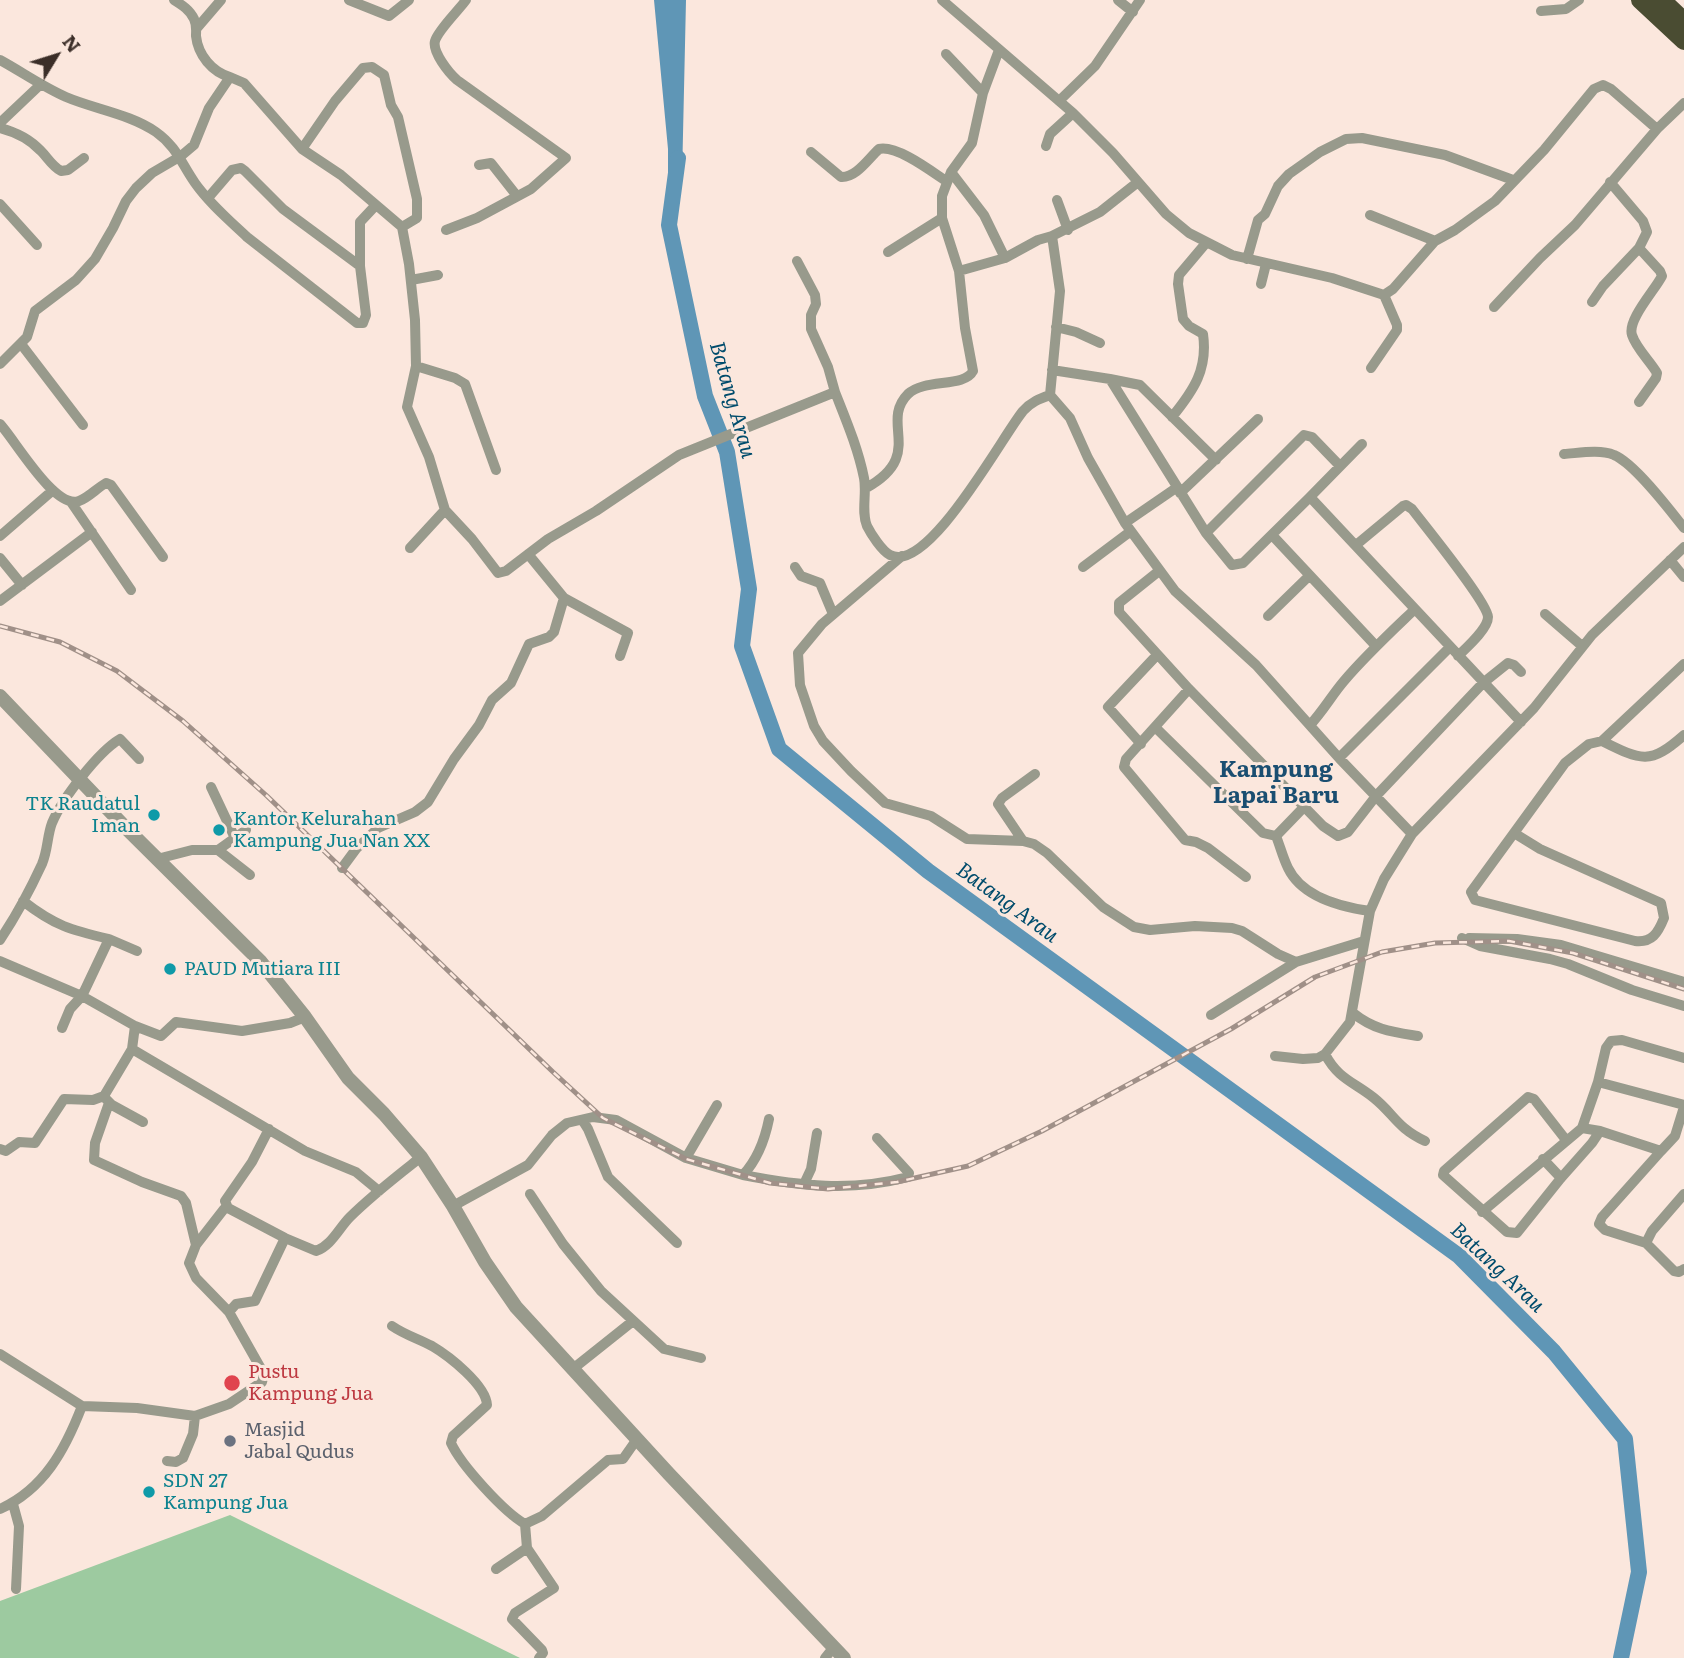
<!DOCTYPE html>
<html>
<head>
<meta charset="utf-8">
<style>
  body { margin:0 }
  #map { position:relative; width:1684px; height:1658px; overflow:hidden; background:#fbe7dd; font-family:Literata,serif }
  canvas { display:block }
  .north { position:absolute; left:21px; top:21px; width:70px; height:70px; -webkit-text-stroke:5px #fbe7dd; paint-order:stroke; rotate:52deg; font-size:19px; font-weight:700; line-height:28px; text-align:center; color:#3b2e28 }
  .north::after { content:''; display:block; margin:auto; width:24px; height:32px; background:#3b2e28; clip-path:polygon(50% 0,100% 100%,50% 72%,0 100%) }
</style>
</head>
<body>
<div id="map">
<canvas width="1684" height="1658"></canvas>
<div class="north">N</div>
</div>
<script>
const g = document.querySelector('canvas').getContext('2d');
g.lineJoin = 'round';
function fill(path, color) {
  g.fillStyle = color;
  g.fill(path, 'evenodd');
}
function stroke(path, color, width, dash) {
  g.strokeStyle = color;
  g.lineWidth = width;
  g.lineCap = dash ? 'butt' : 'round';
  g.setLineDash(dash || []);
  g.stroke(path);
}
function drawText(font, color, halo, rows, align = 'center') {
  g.font = font + ' Literata,serif';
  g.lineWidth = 6;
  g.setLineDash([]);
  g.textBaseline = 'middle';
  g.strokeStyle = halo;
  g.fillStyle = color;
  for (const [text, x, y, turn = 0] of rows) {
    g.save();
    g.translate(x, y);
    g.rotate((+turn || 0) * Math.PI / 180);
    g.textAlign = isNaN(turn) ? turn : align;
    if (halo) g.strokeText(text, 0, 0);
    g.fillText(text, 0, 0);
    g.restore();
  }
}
fill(new Path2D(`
  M230 1515 520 1658H0V1601Z`), '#9dcaa0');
fill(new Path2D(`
  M654 0H686L682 179H668V149Z`), '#5f96b6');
stroke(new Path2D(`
  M678 158 669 225 705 396 727 452 749 589 742 646 779 749 928 871 1459 1256 1554 1352 1625 1439 1639 1572 1621 1658`), '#5f96b6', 16);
stroke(new Path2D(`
  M174 0C182 5 190 10 194 19 197 25 196 30 196 36 198 55 212 72 230 77
  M349 0 389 16 409 0
  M942 0 1073 113 1113 153 1166 214 1189 233 1232 255 1332 278 1384 295 1393 289 1435 241 1455 230 1495 201 1544 150 1594 89 1603 85 1611 89 1657 129 1684 103
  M1118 0 1133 12
  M1541 11 1566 9 1579 0
  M197 28 221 0
  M946 54 983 93
  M0 60C22 72 43 87 66 97 94 109 130 114 156 132 177 147 181 163 195 183 209 203 229 220 247 237L357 323H363L366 315 360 266 283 209 245 171 241 168 232 170 208 198
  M1059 101 1095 66 1140 0
  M0 123 41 84
  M0 128C16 132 29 138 41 151 48 158 52 166 61 171L68 170 84 158
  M1046 146 1050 134 1073 113
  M302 149 335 101 363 68 372 67 384 75 391 105 398 117 417 199V218L402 227
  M811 152 841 177C856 178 868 159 879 149 897 145 931 171 946 181
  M479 165 491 163 517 196
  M951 172 984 215 1005 258
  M1610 182 1643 221 1647 232 1639 248 1660 271 1662 276C1655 290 1627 320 1632 335 1636 348 1650 361 1657 373L1656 378 1639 402
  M1057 200 1068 230
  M0 204 37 245
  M1370 215 1435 241
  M446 230 477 218 531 189 566 158 457 80C449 73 432 52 435 41 438 30 459 10 466 0
  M888 252 942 218
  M1247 259 1258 220 1265 214 1278 186 1289 174 1320 152 1346 139 1362 138 1445 155 1513 180
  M797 261 815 295 816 304 811 315V329L828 367 835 392
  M360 266V222L376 205
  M959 271 1005 258 1038 240 1052 236
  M411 280 438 275
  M1261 284 1266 264
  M1592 302 1603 286 1639 248
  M1494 307 1540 258 1575 225 1657 129
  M1056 327 1076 332 1100 343
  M21 344 83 425
  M0 364 27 337 35 311 76 280 95 259 113 228 126 201 136 188 152 173 181 156 194 145 209 108 230 77 244 83 302 149 341 175 402 227 409 264 415 320 416 366 407 407 429 457 445 510 472 539 498 573 506 571 548 539 596 511 679 455 835 392C846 420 858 448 864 478 867 493 861 512 867 526 871 534 882 551 890 555 928 575 1003 435 1023 411 1031 402 1039 399 1050 395L1060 291 1052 236 1100 212 1138 182
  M416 366 455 378 465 384 496 470
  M1371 368 1397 330V325L1384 295
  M1052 370 1110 379 1206 533 1232 565 1243 563 1310 497 1521 722
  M1110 379 1140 385 1216 460
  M1050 395 1070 418 1088 458 1125 523 1175 591 1256 665 1339 758 1412 834
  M1172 417C1194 390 1208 369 1203 334L1189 326 1183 319 1178 284 1179 275 1206 243
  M0 424C15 440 55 510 79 501 88 498 97 488 106 483L111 485 163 557
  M1564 454C1579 453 1600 449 1614 455 1634 463 1670 510 1684 528
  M866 488C926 455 879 423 908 394 925 378 964 388 973 371L965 328 959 271 942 218V196L951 172 972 143 983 93 999 50
  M1180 493 1258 419
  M1310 497 1362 444
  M71 502 131 590
  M1125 523 1176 488
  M1206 533 1304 435 1312 437 1340 466
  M1272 535 1376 646
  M0 536 52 491
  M1356 545 1403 506 1406 505 1412 509C1425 526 1487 602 1488 617 1488 629 1466 648 1458 656
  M410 548 445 510
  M902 556 822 624 798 653 800 685 814 726 823 741 851 771 885 803 931 816 967 839 1023 841 1034 844 1047 853 1103 907 1134 927 1150 930 1195 926 1232 928 1242 931 1278 954 1296 962 1364 941
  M0 558 22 585
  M1670 560 1684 577
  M795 567 801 576 820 583 833 614
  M1083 567 1131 531
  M1159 571 1119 603V612L1189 689 1323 826 1338 836 1348 832 1376 796 1483 683 1508 663 1514 665 1521 672
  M564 598 628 633 620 656
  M0 601 92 532
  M1545 614 1582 646
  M1268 616 1309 576
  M1189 689 1126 759 1124 767 1185 840 1196 842 1208 848 1246 877
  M1310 725C1323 711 1332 695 1344 681 1366 655 1391 632 1415 609
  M1156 728 1263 833 1276 836 1305 806
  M1602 741C1642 761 1650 765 1684 735
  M1141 744 1108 707 1157 655
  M1339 758 1450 647
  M211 787 235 838
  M1514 833 1540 849 1661 903 1664 918C1658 933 1652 943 1635 941L1475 900 1471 892 1565 763 1589 744 1602 741 1684 664
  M1276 836C1280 846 1283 858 1288 868 1302 897 1341 907 1370 911
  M1023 841 998 804 1002 798 1035 774
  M218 850 250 875
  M157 859 192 850H218L246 830
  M342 868 356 849 378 828 415 812 428 802 454 759 479 725 492 700 511 683 529 644 549 637 554 632 564 598 528 554
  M23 901C55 926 71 930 109 939
  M1462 938 1480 946 1550 959 1568 964 1632 990 1684 1006
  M1469 938 1517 939 1561 945 1684 982
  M0 940C16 916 30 890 42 864 48 850 47 836 52 823 62 799 98 752 120 739L139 759
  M0 961 82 996 135 1026 132 1049 104 1096 93 1100 64 1099 35 1143 19 1142 6 1151 0 1149
  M1353 1013C1374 1030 1393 1032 1418 1036
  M1211 1015 1296 962
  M135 1026 161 1036 176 1022 242 1031 290 1023 305 1017
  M62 1028 70 1009 82 996 109 939 137 951
  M132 1049 305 1151 356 1172 379 1191
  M1325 1054C1338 1079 1354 1082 1374 1098 1394 1114 1397 1128 1425 1141
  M1275 1056 1303 1059 1318 1058 1325 1054 1350 1022 1370 911 1384 879 1412 834 1534 708 1592 635 1684 547
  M1598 1082 1684 1105
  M105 1098 112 1105 143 1122
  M109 1103 95 1143 94 1160 142 1182 181 1196 186 1203 196 1245
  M583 1121 588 1129 608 1177 677 1243
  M1600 1131 1661 1151 1675 1136 1684 1107
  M1566 1140 1534 1099 1528 1097 1444 1171 1443 1175 1507 1232 1517 1233 1561 1178 1592 1143 1600 1131 1582 1128
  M686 1158 717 1105
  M1543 1159 1561 1178
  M743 1175C800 1186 851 1192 908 1177L909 1173 877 1138
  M804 1184 811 1169 817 1133
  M530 1194 563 1244 601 1291 664 1349 701 1358
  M1684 1194 1652 1231 1646 1243 1674 1271 1679 1272 1684 1269
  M453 1206 528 1165 552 1135 567 1123 593 1117 616 1120 686 1158 743 1175C757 1160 765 1139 769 1119
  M228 1208 285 1238 316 1251C331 1246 339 1228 350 1217 372 1195 397 1176 421 1157
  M228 1208 225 1201 252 1162 269 1129
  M1482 1212 1582 1128 1598 1082 1606 1048 1611 1041 1622 1040 1684 1058
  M1646 1243 1605 1230 1599 1224 1602 1217 1661 1151
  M229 1312 236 1304 255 1301 285 1238
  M392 1326C405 1335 419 1339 432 1346 449 1356 486 1385 487 1405L453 1436 451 1443C461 1465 504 1512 525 1524L542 1516 608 1460 623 1459 637 1439
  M0 1354 82 1406
  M574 1368 633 1321
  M82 1406 137 1408 195 1416 229 1404 262 1382 264 1374 229 1312 196 1278 189 1263 196 1245 224 1209 228 1208
  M167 1461 176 1462 183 1458 193 1434 195 1416
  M13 1504 19 1526 16 1589
  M0 1509C44 1489 65 1450 82 1406
  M525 1524 527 1548 554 1588 515 1613 512 1619 542 1650 543 1653 539 1658
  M496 1569 527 1548
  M825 1658 833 1648`), '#989a8c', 10);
stroke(new Path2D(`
  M0 696 124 826 260 961 305 1017 348 1078 384 1114 421 1157 453 1206 485 1262 516 1307 669 1474 844 1658`), '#989a8c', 14);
stroke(new Path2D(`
  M1640 0 1684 41
  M1662 0 1684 21`), '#4a4c32', 18);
const rail = new Path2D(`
  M0 626 60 642 117 671 183 721 267 796 553 1072 603 1118 686 1159 770 1183 828 1189 897 1182 968 1166 1042 1131 1231 1029 1315 977 1382 952 1435 943 1509 941 1573 953 1684 989`);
stroke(rail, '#a09088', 5);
stroke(rail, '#fbe7dd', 2.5, [8]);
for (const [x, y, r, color] of [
  [154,815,7,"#0f9aa8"],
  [219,830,7,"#0f9aa8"],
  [170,969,7,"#0f9aa8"],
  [232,1383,9,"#e0444e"],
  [230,1441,7,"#6b7280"],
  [149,1492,7,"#0f9aa8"]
]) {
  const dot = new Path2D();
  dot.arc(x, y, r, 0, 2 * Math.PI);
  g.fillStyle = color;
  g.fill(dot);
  stroke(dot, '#fbe7dd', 2.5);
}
drawText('19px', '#0d838f', '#fbe7dd', [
  ["TK Raudatul",140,804,"right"],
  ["Iman",140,826,"right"],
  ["Kantor Kelurahan",233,819],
  ["Kampung Jua Nan XX",233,841],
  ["PAUD Mutiara III",184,969],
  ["SDN 27",163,1481],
  ["Kampung Jua",163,1503]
], 'left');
drawText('19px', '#be3a42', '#fbe7dd', [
  ["Pustu",248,1372],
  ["Kampung Jua",248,1394]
], 'left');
drawText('19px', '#5b616d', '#fbe7dd', [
  ["Masjid",244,1430],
  ["Jabal Qudus",244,1452]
], 'left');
drawText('italic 21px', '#004c6c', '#fbe7dd', [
  ["Batang Arau",732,400,74],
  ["Batang Arau",1007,903,36],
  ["Batang Arau",1497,1268,43]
]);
drawText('bold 23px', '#1a4e71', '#fbe7dd', [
  ["Kampung",1276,770],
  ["Lapai Baru",1276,796]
]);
</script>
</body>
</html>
